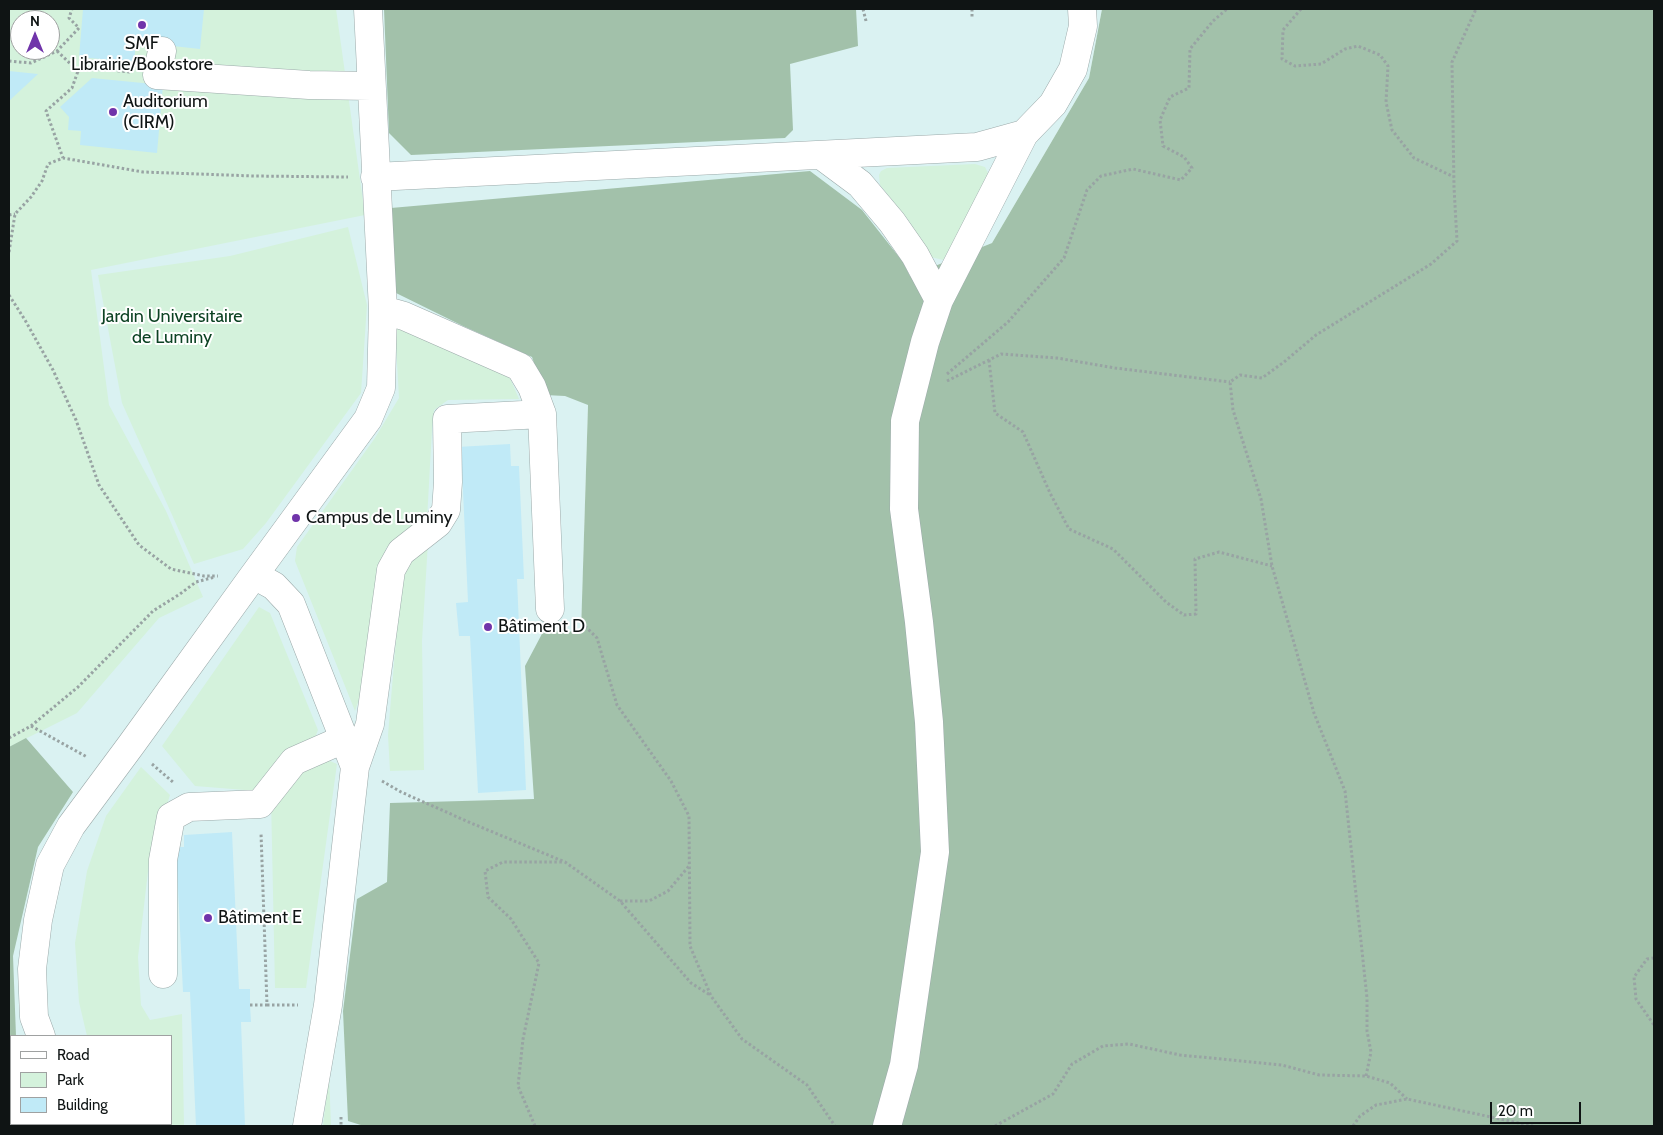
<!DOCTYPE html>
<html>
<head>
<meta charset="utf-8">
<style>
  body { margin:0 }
  #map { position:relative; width:1663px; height:1135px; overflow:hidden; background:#eefdfd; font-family:Cabin,sans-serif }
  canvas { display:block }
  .frame { position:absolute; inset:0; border:10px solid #0f1414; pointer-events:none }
  .legend { position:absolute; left:10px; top:1035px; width:162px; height:90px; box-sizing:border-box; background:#fff; border:1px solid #9fa1a1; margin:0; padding:6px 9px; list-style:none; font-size:15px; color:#0f1414 }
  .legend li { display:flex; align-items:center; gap:10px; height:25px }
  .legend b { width:25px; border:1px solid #9fa1a1 }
  .north { position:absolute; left:10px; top:10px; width:50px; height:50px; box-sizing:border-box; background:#fff; border:1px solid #9fa1a1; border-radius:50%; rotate:0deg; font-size:14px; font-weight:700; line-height:20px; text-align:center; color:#0f1414 }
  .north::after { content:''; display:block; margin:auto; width:18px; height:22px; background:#7034aa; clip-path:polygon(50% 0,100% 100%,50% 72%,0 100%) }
  .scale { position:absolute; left:1490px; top:1102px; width:91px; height:22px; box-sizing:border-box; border:2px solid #0f1414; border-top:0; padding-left:6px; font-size:15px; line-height:18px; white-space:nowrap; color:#0f1414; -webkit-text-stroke:4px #fff; paint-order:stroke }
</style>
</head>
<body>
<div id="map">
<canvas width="1663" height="1135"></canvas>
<div class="frame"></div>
<ul class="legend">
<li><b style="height:6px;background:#fff"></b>Road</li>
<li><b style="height:14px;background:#d4f2dc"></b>Park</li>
<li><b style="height:14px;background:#c0eaf7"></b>Building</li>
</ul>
<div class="north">N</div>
<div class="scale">20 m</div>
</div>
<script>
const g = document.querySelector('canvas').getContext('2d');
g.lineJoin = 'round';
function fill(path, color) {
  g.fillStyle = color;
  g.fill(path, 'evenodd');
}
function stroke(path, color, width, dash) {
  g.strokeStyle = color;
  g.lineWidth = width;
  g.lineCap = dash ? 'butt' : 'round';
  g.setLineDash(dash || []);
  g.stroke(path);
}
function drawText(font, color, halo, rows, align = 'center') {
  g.font = font + ' Cabin,sans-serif';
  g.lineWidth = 4;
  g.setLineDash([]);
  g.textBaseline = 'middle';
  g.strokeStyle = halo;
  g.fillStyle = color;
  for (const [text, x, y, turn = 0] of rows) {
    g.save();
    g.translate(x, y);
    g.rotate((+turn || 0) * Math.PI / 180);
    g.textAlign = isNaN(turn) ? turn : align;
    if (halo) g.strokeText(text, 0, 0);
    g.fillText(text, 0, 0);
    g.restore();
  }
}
fill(new Path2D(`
  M9 9H1102L1089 78 992 243 588 405 576 805 469 1126H9ZM20 20H50V50H20ZM11 1036H171V1124H11Z`), '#daf2f2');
fill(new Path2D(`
  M9 9H336L365 215 91 270 109 405 166 511 203 597 159 618 77 713 9 747ZM20 20H50V50H20Z
  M975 164 985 167 989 175 948 255 943 260 931 257 909 221 880 185 879 175 881 171 887 168Z
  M348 227 367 305 361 393 266 523 243 549 194 564 122 403 98 275 230 256Z
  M406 325 507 371 519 399 448 400 434 410 432 429 427 520 386 548 375 625 360 697 355 711 295 561 297 547 375 438 399 398 395 327Z
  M428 542 422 641 424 770 390 771 388 735 402 567Z
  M259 607 270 613 318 730 313 743 257 791 195 786 162 746Z
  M323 758 337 764 306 988H275L271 798 301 765Z
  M141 767 170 795 149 863 138 957 141 1005 150 1020 182 1014 184 1126H158L156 1124H171V1036H87L79 1002 75 943 87 871 106 816Z
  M329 1073 331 1126H323Z`), '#d4f2dc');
fill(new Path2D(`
  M384 9H856L858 46 790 64 793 130 785 138 411 155 389 133Z
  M1102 9H1654V1126H364L348 1121 343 1011 357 899 387 882 390 803 534 799 525 666 544 630 581 632 588 405 565 396 545 395 532 357 463 326 396 293 391 208 810 171 862 210 903 262 910 276 992 243 1089 78Z
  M26 738 73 792 38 847 13 956 16 1036H11V1124H68L70 1126H9V747Z`), '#a2c1aa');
fill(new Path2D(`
  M83 9H204L200 49 136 42 134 62 79 57Z
  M9 71 38 74 9 101Z
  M92 78 163 85 157 153 80 145 81 131 68 130 69 117 60 107Z
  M510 444 511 466H519L524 579H517L526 790 478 793 470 636H459L456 603 468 602 462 469H458L457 447Z
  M232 832 239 989H250V1005L251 1022H241L245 1126H196L190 992H183L176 847H184V835Z`), '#c0eaf7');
const minor = new Path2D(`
  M162 51 157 75 309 85 371 86
  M821 155 860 184 892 222 915 255 939 300
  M375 177 977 147 1024 134 1053 104 1073 69 1083 26 1082 9
  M383 310 404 316 520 367 532 387 542 414
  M355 767 370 724 391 570 401 552 438 523 446 510 448 482 447 419 542 414 550 609
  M163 974V860L171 817 189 807 260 804 294 761 344 739
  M41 1036 34 1017 32 969 38 920 50 865 71 826 131 745 254 575
  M98 1124 100 1126
  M307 1126 328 1005 355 767 291 604 274 586 254 575 368 419 381 388 383 310 368 9
  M887 1126 904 1065 935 852 929 722 919 622 904 509 905 421 925 342 939 300 1024 134`);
stroke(minor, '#9caaaa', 29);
stroke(new Path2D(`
  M863 9 866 21
  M972 9V17
  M1301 9 1283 30 1282 59 1295 66 1321 64 1345 49 1358 46 1380 55 1388 66 1386 102 1392 130 1414 158 1454 177
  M57 51 78 71 72 88 46 111 63 158
  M9 61 31 63 57 51 79 28 69 18 72 9
  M78 71 87 68 130 72
  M9 215 15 214
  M9 252 15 214 31 197 42 181 48 164 63 158 143 172 254 176 348 177
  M9 295 25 320 53 370 76 420 99 485 139 545 171 569 204 576H218
  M989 360 995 413 1023 432 1050 493 1069 529 1113 549 1166 602 1184 615 1196 614 1195 559 1219 552 1272 566
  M947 374 1008 322 1064 258 1087 190 1101 176 1133 169 1181 180 1192 168 1184 157 1163 146 1160 120 1170 97 1189 88 1190 49 1213 21 1227 9
  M947 381 1001 354 1057 358 1115 368 1230 382
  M578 619 597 638 617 705 671 781 689 816 690 946 711 996 742 1039 807 1085 835 1126
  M31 726 87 757
  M9 738 31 726 78 687 153 611 180 594 196 582 215 577
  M152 764 174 783
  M382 781 401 792 471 823 565 862 620 901 691 983 710 995
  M620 901H649L668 891 689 866
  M1654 958 1647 959 1634 977 1636 999 1654 1025
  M250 1005H267L261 833
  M267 1005H298
  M1366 1076 1371 1052 1367 1031V998L1345 791 1314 713 1272 566 1261 499 1233 410 1230 382 1240 375 1262 378 1284 362 1316 335 1431 264 1457 241 1454 187 1452 62 1476 9
  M341 1117V1126
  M535 1126 518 1086 523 1039 539 963 511 919 488 897 485 871 503 862H562
  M995 1126 1053 1094 1072 1064 1103 1046 1129 1044 1180 1055 1282 1065 1319 1075 1366 1076 1390 1083 1407 1099
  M1353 1126 1360 1116 1376 1105 1407 1099 1533 1126`), '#98a3a3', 3, [2.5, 2.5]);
stroke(minor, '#fff', 28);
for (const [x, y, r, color] of [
  [142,25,5,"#7034aa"],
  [113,112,5,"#7034aa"],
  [296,518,5,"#7034aa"],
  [488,627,5,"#7034aa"],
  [208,918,5,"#7034aa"]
]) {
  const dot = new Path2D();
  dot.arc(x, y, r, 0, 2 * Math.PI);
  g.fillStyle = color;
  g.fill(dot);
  stroke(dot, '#fff', 2);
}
drawText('18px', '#0f1414', '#fff', [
  ["SMF",142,44,"center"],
  ["Librairie/Bookstore",142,65,"center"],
  ["Auditorium",123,102],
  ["(CIRM)",123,123],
  ["Campus de Luminy",306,518],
  ["Bâtiment D",498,627],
  ["Bâtiment E",218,918]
], 'left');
drawText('18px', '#0c4223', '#fff', [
  ["Jardin Universitaire",172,317],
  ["de Luminy",172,338]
]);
</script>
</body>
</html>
